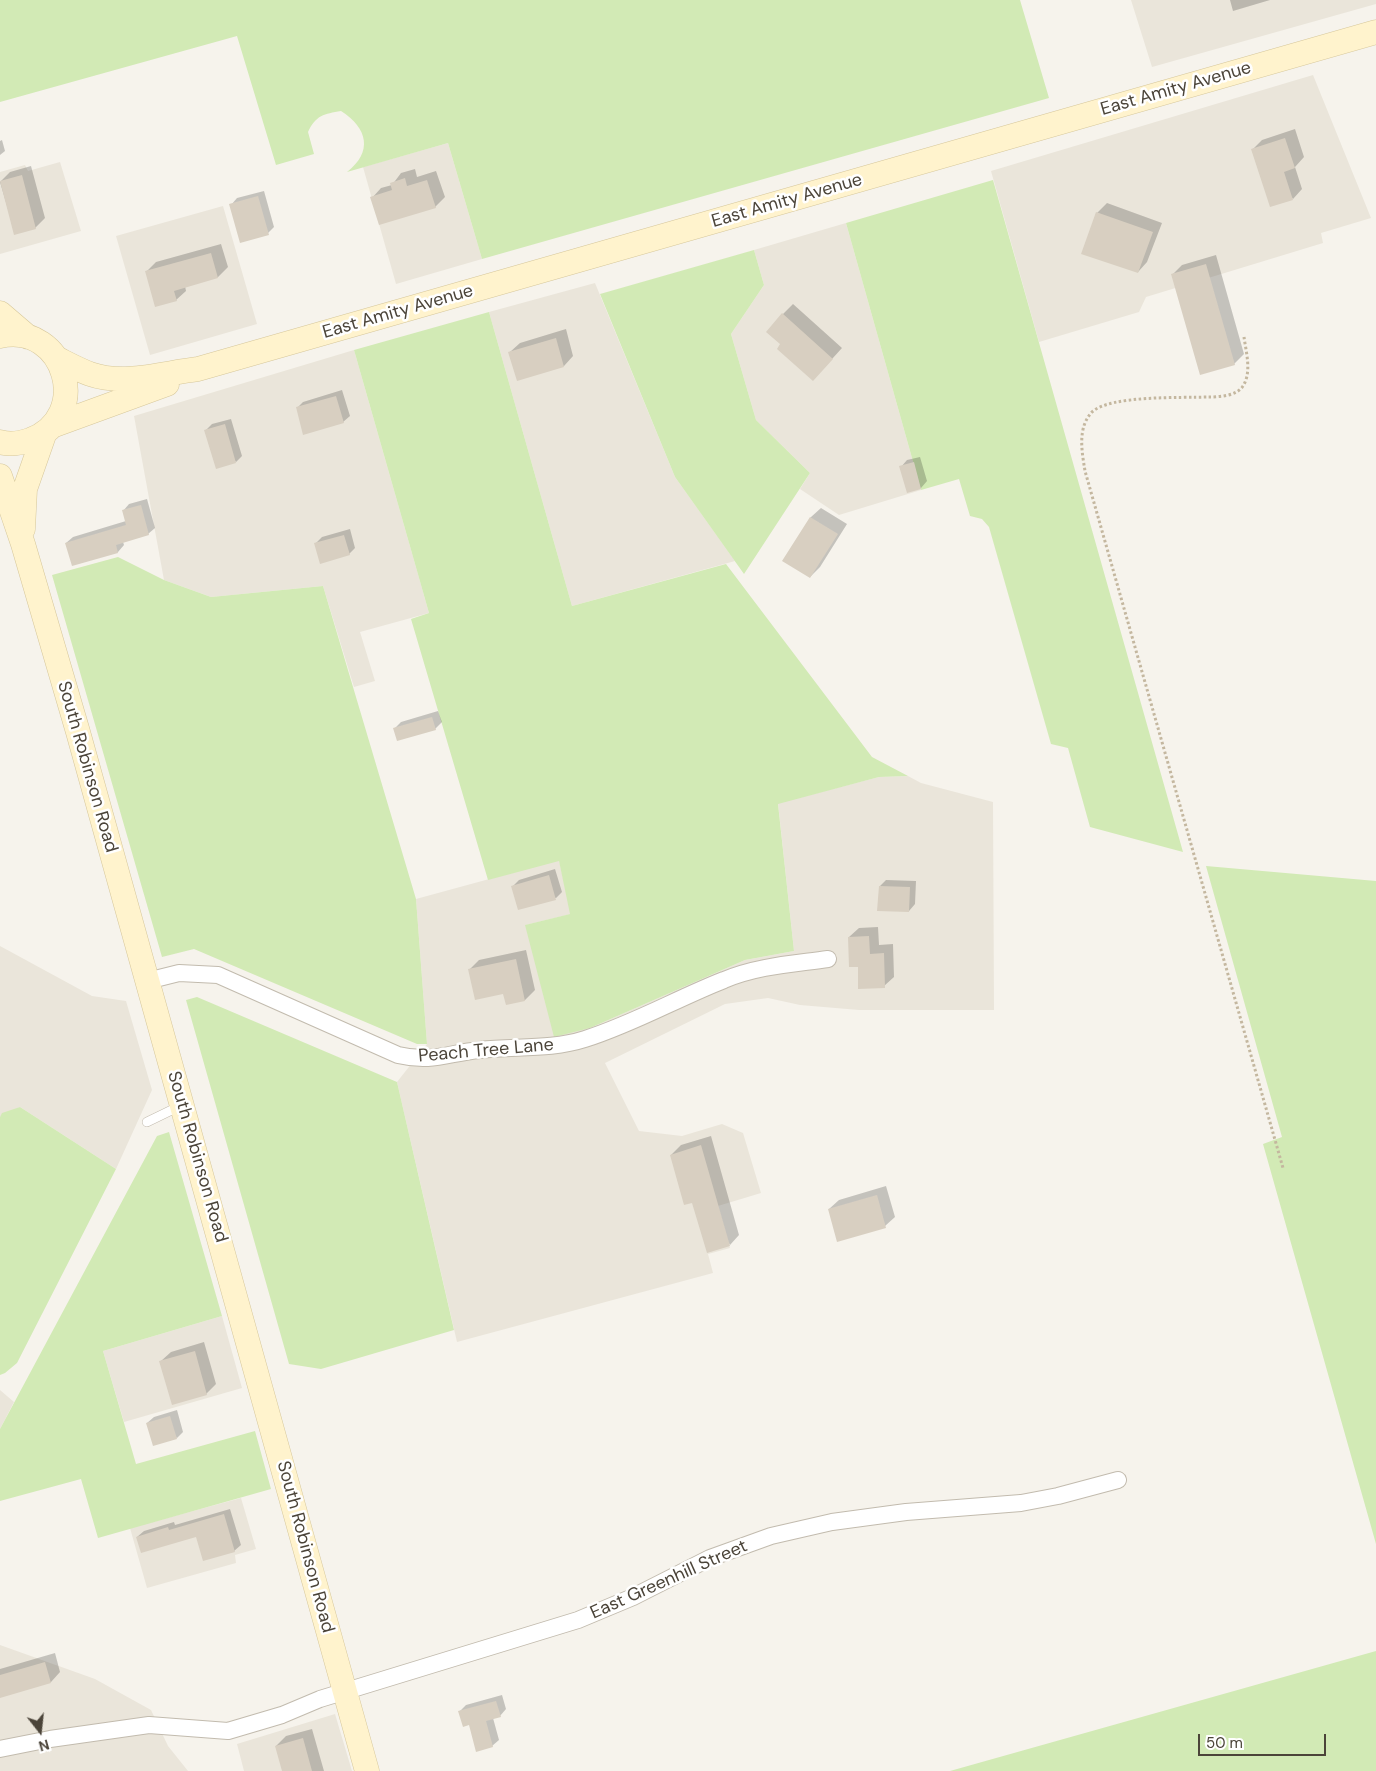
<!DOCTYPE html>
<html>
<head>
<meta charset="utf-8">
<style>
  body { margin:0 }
  #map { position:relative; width:1376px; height:1771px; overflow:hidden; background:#f6f3ec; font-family:"DM Sans",sans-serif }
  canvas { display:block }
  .north { position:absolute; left:15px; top:1706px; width:50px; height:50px; -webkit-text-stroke:4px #fff; paint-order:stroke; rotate:164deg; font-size:14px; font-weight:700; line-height:20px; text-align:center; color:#4b4439 }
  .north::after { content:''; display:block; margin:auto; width:18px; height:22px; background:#4b4439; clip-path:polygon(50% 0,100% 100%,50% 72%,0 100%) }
  .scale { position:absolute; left:1198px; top:1734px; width:128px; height:22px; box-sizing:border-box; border:2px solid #4b4439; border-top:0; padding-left:6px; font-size:15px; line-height:18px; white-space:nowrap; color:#4b4439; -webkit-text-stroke:4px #fff; paint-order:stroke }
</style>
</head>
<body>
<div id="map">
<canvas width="1376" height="1771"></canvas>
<div class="north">N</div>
<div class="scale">50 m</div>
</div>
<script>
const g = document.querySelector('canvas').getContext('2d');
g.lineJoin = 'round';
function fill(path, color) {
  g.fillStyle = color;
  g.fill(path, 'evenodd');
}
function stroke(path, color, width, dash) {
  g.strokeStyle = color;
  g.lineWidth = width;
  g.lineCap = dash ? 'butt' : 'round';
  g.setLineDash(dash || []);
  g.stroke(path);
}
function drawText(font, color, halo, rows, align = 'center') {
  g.font = font + ' "DM Sans",sans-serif';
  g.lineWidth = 5;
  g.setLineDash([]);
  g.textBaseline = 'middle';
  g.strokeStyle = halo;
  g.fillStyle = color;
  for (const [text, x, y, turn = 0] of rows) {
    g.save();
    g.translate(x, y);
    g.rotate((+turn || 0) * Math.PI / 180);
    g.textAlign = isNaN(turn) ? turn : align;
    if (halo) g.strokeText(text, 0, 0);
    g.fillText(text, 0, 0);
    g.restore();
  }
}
fill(new Path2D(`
  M1131 0H1376V4L1152 67Z
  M1313 75 1371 218 1321 233 1323 243 1146 297 1139 312 1039 342 991 171Z
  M448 143 482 259 396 284 363 167Z
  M60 162 81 231 0 254V172L25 165 28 171Z
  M223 206 257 324 150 355 116 236Z
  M846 223 921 490 839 515 800 489 810 473 756 420 731 334 764 285 754 250Z
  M595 283 675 477 735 561 572 606 489 312Z
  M354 350 429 613 360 632 375 681 354 687 323 586 211 597 164 580 134 416Z
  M908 776 921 783 993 802 994 1010H859L800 1005 768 998 725 1004 605 1063 639 1131 682 1136 722 1124 743 1133 761 1193 718 1206 730 1248 708 1254 713 1273 457 1342 397 1082 427 1044 416 899 559 860 571 914 526 925 590 1028 745 960 794 951 778 803 879 777Z
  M0 946 92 996 126 1001 152 1090 116 1169 20 1107 0 1117Z
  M222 1316 242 1388 124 1422 103 1351Z
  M0 1390 14 1402 0 1429Z
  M241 1498 256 1549 235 1555 236 1563 147 1588 130 1528Z
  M0 1645 95 1679 151 1710 168 1746 188 1771H0Z
  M335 1714 352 1771H244L237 1744Z`), '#eae5da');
fill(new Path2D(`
  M0 0H1020L1049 98 482 259 448 143 347 172C373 152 368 128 341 111 324 114 316 115 308 132L314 154 276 165 237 36 0 102Z
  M993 180 1183 852 1090 827 1068 748 1051 744 989 527 982 519 970 516 959 479 921 490 846 223Z
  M754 250 764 285 731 334 756 420 810 473 744 574 675 477 600 294Z
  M489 312 572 606 726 564 872 757 908 776 879 777 778 804 794 951 745 960 590 1028 554 1037 525 925 570 914 559 861 488 880 411 619 429 613 354 350Z
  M118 557 164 580 211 597 323 586 416 899 427 1044H417L194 949 162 957 52 575Z
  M1206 866 1376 881V1544L1263 1144 1282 1137Z
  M197 997 397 1082 454 1330 321 1369 289 1364 186 1000Z
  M20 1107 116 1169 17 1363 5 1373 0 1375V1117L2 1113Z
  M169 1132 222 1316 103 1351 136 1464 255 1431 271 1489 98 1538 81 1479 0 1501V1429L157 1136Z
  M1376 1651V1771H950Z`), '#d2eab5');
fill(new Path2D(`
  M1230 0H1270L1233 11Z
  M1295 129 1304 157 1295 167 1302 189 1293 199 1252 150 1262 140Z
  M2 140 5 151 0 155V141Z
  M31 166 45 218 35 228 15 233 0 182 10 172Z
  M415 169 417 177 436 171 445 197 435 207 372 198 381 188 392 185 401 173Z
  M264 191 274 227 268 233 231 205 237 198Z
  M1107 203 1162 223 1147 262 1138 272 1097 213Z
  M221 244 228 267 218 277 185 286 186 291 176 300 147 271 156 262Z
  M1216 255 1244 354 1234 364 1172 275 1182 265Z
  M793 304 842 348 822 370 782 344 783 314Z
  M566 329 573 356 564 366 510 352 520 343Z
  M342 390 350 416 343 422 297 408 303 402Z
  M231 419 242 456 236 462 206 430 212 424Z
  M920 457 927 481 921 488 908 491 901 467 907 460Z
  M147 499 155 528 148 534 123 542 124 545 118 552 73 565 66 543 73 537 126 521 123 511 129 504Z
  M821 508 847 524 820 567 810 577 784 560 811 517Z
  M350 529 355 548 349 554 315 544 322 537Z
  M438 711 442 722 435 729 395 728 401 722Z
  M555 869 562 892 556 898 513 886 519 880Z
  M886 880 916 881 915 904 909 911 880 886Z
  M878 927 879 945 893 944 894 977 884 986 859 965 849 937 859 928Z
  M526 950 535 990 525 1000 507 1004 504 993 469 970 479 960Z
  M711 1136 739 1235 730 1245 671 1155 681 1145Z
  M886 1186 895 1217 885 1226 829 1209 839 1200Z
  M204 1342 216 1384 206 1394 161 1361 171 1352Z
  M177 1410 183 1432 177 1438 147 1423 154 1417Z
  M230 1509 241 1545 234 1551 197 1536 137 1537 144 1531 174 1522 175 1525Z
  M55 1653 60 1672 51 1682 0 1696V1669Z
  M502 1695 506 1709 500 1716 493 1718 499 1740 492 1746 460 1711 466 1705Z
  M312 1729 324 1771H284L276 1746 286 1736Z`), '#0003');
fill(new Path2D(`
  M1285 138 1295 168 1284 172 1293 200 1270 207 1251 149Z
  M22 175 36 229 14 235 0 181Z
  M405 178 407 186 427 180 436 208 379 225 370 197 392 190 390 183Z
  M258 196 269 235 240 243 229 204Z
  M1096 212 1153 232 1138 273 1081 254Z
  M211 253 218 278 174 291 177 301 155 307 145 271Z
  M1206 264 1235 365 1200 375 1171 274Z
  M782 313 833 359 813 381 777 349 780 344 766 332Z
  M556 338 564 367 517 381 508 352Z
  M336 396 344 423 303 435 296 407Z
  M225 424 236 463 216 469 204 430Z
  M914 462 921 489 907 493 899 466Z
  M141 505 149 535 116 545 118 553 72 566 65 543 126 525 122 510Z
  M810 517 838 534 810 578 782 561Z
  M344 535 350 555 320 564 314 543Z
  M432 717 436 730 397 741 393 728Z
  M549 875 556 900 518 910 511 886Z
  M879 886 910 887 909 912 877 911Z
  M869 936 870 954 884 953 885 988 858 989V967H849L848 937Z
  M516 959 525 1001 506 1005 503 994 475 1000 468 969Z
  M701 1145 730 1246 707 1253 692 1203 684 1205 670 1155Z
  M877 1195 886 1228 837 1242 828 1209Z
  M195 1351 207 1395 172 1405 159 1361Z
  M170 1416 177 1439 153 1446 146 1423Z
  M224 1514 235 1552 203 1561 196 1537 141 1553 136 1537 168 1527 169 1530Z
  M45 1662 51 1683 0 1698V1675Z
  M496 1701 501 1717 486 1721 493 1747 476 1752 469 1725 463 1727 458 1711Z
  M303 1738 312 1771H282L275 1746Z`), '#d8cfc1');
const lane = new Path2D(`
  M147 1122 180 1106`);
const street = new Path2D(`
  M147 981 179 973 218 975 398 1055C432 1063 448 1053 480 1050 515 1046 551 1050 585 1039 633 1024 678 998 724 980 757 966 793 964 828 959
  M0 1749 50 1739 149 1725 228 1731 282 1715 320 1699 578 1620 633 1597 710 1558 771 1536 832 1522 906 1512 1021 1503 1058 1496 1118 1480`);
const secondary = new Path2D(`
  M0 313 28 337
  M0 336C66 322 93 417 30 440 21 443 10 445 0 442
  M58 359C68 364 79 370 90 374 124 386 163 373 198 369L1376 32
  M52 426 167 384
  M0 476 23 544 78 732 367 1771
  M23 529 25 489 45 432`);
stroke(lane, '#c2bbae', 10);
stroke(street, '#c2bbae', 18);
stroke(secondary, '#d6c79b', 25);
stroke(new Path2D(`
  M1244 337C1246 352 1252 372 1243 386 1237 396 1219 397 1208 397 1182 398 1110 395 1092 412 1077 428 1082 452 1085 471L1283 1168`), '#c4b79f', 3, [2.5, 2.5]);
stroke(lane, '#fff', 9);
stroke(street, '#fff', 16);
stroke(secondary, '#fff3cd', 24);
drawText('18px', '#4b4439', '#fff', [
  ["East Amity Avenue",1176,89,-16],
  ["East Amity Avenue",787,201,-16],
  ["East Amity Avenue",398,312,-16],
  ["South Robinson Road",87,767,74],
  ["Peach Tree Lane",486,1051,-5],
  ["South Robinson Road",197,1157,74],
  ["South Robinson Road",305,1547,75],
  ["East Greenhill Street",669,1580,-24]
]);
</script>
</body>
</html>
